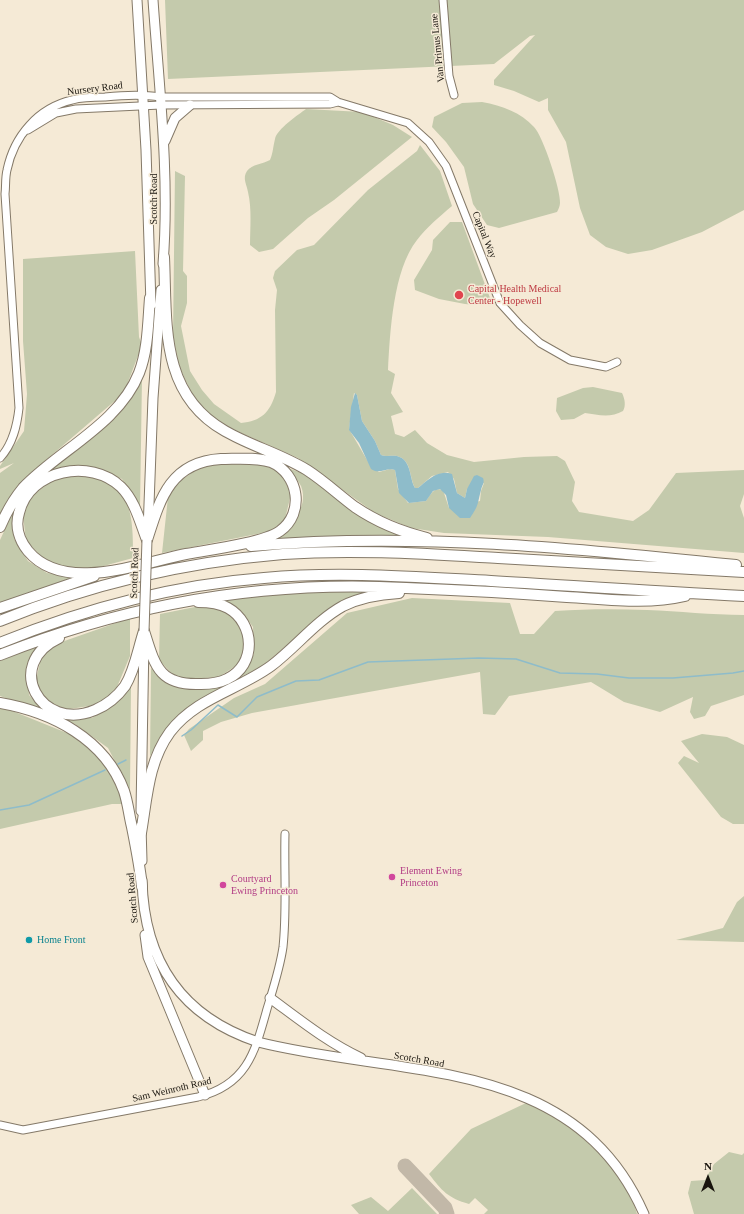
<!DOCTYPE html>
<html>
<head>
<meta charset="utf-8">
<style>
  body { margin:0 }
  #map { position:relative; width:744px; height:1214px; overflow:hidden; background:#f5ead6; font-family:Georgia,serif }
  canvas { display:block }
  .north { position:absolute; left:688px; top:1158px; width:40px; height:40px; -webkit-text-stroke:3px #f5ead6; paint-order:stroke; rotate:0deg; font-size:11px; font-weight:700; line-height:16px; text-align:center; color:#18140d }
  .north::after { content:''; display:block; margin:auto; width:14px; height:18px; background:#18140d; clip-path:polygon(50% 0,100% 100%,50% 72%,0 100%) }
</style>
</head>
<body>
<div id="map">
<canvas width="744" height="1214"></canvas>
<div class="north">N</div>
</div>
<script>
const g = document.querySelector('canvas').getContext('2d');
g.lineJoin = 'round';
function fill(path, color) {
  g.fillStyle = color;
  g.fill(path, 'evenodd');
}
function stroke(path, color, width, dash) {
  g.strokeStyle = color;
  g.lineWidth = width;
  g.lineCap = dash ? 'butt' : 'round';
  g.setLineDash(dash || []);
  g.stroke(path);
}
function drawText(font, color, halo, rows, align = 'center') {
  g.font = font + ' Georgia,serif';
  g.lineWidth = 3;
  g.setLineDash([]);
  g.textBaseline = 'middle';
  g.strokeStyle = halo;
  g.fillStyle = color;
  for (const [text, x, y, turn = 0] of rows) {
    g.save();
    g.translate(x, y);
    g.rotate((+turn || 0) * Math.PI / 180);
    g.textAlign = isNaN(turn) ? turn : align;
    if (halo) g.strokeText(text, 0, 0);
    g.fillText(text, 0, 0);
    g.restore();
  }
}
fill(new Path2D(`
  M165 0H744V210L702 232 652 250 628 254 606 247 590 235 580 208 566 142 548 110V98L539 102 514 91 494 85V80L535 35 530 36 494 64 168 79Z
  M482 102C503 106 520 112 534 127 543 136 561 191 560 203 560 206 558 210 557 212L499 228 487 225 473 204 464 167 446 142 432 127 434 117 462 103Z
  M306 109 362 112 393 125 412 137 334 200 308 218 273 249 259 252 250 245C250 228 252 209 248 192 247 185 242 178 247 171 252 164 263 164 270 160 273 153 273 147 275 139 277 129 298 115 306 109Z
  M420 145 440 171 452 206C439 217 427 227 417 240 393 270 390 333 388 370L395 374 391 393 403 412 391 416 395 434 404 437 415 430 427 443 447 455 474 462 524 457 557 456 565 461 575 482 572 501 579 512 633 521 649 510 676 473 744 470V494L740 506 744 518V553L548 537 444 533 411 528 375 513 298 458 230 428 205 411 191 392 179 366 173 336 175 171 185 176 183 271 187 276V303L181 326 190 371 202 390 214 404 241 423C261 421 270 413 276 392L275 310 277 290 273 278 275 271 297 250 314 245 368 190 417 151ZM354 393 357 395 362 421 375 441 381 455C387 457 392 455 397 456 412 460 409 477 415 488H418L432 476 448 472 454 479 457 493 465 498 467 489 484 483 481 491 480 501 449 508 443 490C434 487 430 495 426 501L408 503 398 489 395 470 390 469 379 472 370 465 349 429Z
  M450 222H462L490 298 476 305 465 304 439 299 415 290 414 280 432 250 433 240Z
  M135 251 139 337 142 345 124 393 25 478 0 514V473L14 463 0 469V466L24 431 27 394 23 341V259Z
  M142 378 140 508 122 479 95 469 70 466 43 474Z
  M593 387 622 393C625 399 626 406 623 411 611 418 598 415 585 413L574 419 561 420 556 411 557 398 583 388Z
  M223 463 268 464 282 474 291 494 285 519 272 531 162 553 168 497 179 482 198 468Z
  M288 468 310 476 369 521 402 535 273 540C288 527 310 509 301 486 298 480 292 474 288 468Z
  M66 475C128 475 134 503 133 558L100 567 73 569 48 563 26 541 23 515 31 497 47 484Z
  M19 499 14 521V539L28 561 47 573 73 577 0 605V540Z
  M306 591H372L333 607 262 666 241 677 254 654 253 627 242 612 224 600Z
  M412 598 510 603 520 634H534L555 611C586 609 616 609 647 610 679 611 711 615 744 615V695L711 706 705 716 694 719 690 712 693 697 660 712 624 702 591 682 509 696 495 715 483 714 480 672 252 713 221 722 203 731V740L191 751 184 735 189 729 234 698 265 684 347 613Z
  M200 606 226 610 241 627 245 643 240 663 219 677 189 679 174 676 159 660 160 614Z
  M130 618V656L117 687 104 701 89 706 70 709 55 708 42 697 36 681 41 657 53 645Z
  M37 646 27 664 29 695 46 712 0 696V661Z
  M151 668 172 685 196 690 228 685 205 696 174 719 150 756Z
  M131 685 130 790 108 748 75 724 58 718H92L119 701Z
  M0 706 77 737 108 767 124 804H112L0 829Z
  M702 734 727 737 744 745V824H733L721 817 678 763 684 756 699 763 681 741Z
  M744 896V942L676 940 723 928 737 902Z
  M526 1103 563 1120 614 1167 634 1204 637 1214H484L488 1210 475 1198 469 1204C448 1198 442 1191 429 1174L471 1129Z
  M729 1152 742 1155 744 1153V1214H694L688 1193 691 1181 705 1180 714 1164Z
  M412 1188 437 1214H359L351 1205 371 1197 388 1211Z`), '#c4caac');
fill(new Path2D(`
  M355 393 357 395 362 421 375 441 381 455C387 457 392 455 397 456 412 460 409 478 415 488H418C428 480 438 469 452 474L457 493 465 498 467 489 474 476 477 475 483 478C485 483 482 485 481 490 477 505 479 505 470 518H460L449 508 446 495 440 489 433 491 426 501 409 503 399 493 395 470C387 467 379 475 371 469L359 443 349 430 351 407Z`), '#8ebcca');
stroke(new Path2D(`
  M182 736 191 730 218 705 237 717 257 697 296 681 319 680 368 662 479 658 516 659 560 673 597 674 629 678H673L733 673 744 671
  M118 764 126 760
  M0 810 29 805 105 770`), '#8ebcca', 1.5);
stroke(new Path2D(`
  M405 1166 445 1208 447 1214`), '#c2b8a8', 15);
const minor = new Path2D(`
  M443 0 449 76 454 95
  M28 130 56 113 76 109 161 105 330 104 338 102
  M0 458C13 444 17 426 19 408L5 194C6 186 5 178 7 170 14 136 38 108 72 100 83 97 94 97 105 97 124 95 142 94 160 97H330L338 102 408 123 429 142 446 166 500 303 520 325 540 343 570 360 606 367 617 362
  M0 1125 23 1130 198 1097C247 1085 255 1052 267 1009 273 989 280 968 283 947 287 910 284 871 285 834`);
const major = new Path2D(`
  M137 0 146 150 151 305
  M153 0C159 87 170 176 163 264
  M165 141 175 118 190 105
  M148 531 153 398 161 290
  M141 811 144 640
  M141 826 142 861
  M142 880C144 960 180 1016 258 1042 399 1078 574 1054 644 1214
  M145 935 148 957 205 1095
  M270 998C300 1020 327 1042 361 1058`);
const highway = new Path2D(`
  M164 257C167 322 159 394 225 431 251 446 281 454 307 470 324 481 339 495 355 507 377 522 402 532 427 538
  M221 459C237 459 256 457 271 462 299 474 305 513 280 531 263 543 208 550 186 554 140 563 64 594 28 551 19 540 15 526 19 513 29 469 91 458 121 487 135 501 140 522 147 540 160 499 170 462 221 459Z
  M0 527C6 513 13 500 23 488 59 450 119 424 139 373 148 350 148 323 150 298
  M251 546C412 532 575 548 736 565
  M0 608 94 576
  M0 621C90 584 186 562 283 554 355 549 427 554 498 558 580 563 662 567 744 572
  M144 631C155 666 159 686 201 684 210 684 219 683 227 679 257 665 255 623 228 608 219 603 208 602 198 602
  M59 638C3 664 40 733 95 710 107 705 117 697 125 686 135 670 138 649 144 631
  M0 643C84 609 173 585 264 578 339 571 415 577 491 581 575 586 660 592 744 596
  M0 655C131 603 265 580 406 588 460 590 513 593 567 597 605 599 647 605 685 596
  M0 703C52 712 105 739 124 791 128 803 129 815 132 827 136 847 140 867 142 887
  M141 833C147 798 148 762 170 732 196 698 238 690 271 666 296 647 316 621 343 606 361 597 380 594 399 593`);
stroke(minor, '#847968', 9);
stroke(major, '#847968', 11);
stroke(highway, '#847968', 12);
stroke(minor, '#fff', 7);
stroke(major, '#fff', 9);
stroke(highway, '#fff', 10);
const majorBridge = new Path2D(`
  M144 631 147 540`);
stroke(majorBridge, '#847968', 11, []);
stroke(majorBridge, '#fff', 9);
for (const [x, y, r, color] of [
  [459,295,5,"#e0444e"],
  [392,877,4,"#d1479c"],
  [223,885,4,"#d1479c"],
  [29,940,4,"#0f9aa8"]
]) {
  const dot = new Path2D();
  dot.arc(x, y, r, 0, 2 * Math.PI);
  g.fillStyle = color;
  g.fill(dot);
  stroke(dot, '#f5ead6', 1.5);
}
drawText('10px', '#18140d', '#f5ead6', [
  ["Van Primus Lane",438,48,-96],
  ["Nursery Road",95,89,-7],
  ["Scotch Road",154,199,-90],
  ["Capital Way",484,235,68],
  ["Scotch Road",135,573,-88],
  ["Scotch Road",133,898,-95],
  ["Scotch Road",419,1060,10],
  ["Sam Weinroth Road",172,1090,-13]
]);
drawText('10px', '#be3a42', '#f5ead6', [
  ["Capital Health Medical",468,289],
  ["Center - Hopewell",468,301]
], 'left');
drawText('10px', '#b23c85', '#f5ead6', [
  ["Element Ewing",400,871],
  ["Princeton",400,883],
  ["Courtyard",231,879],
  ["Ewing Princeton",231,891]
], 'left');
drawText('10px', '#0d838f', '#f5ead6', [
  ["Home Front",37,940]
], 'left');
</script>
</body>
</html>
